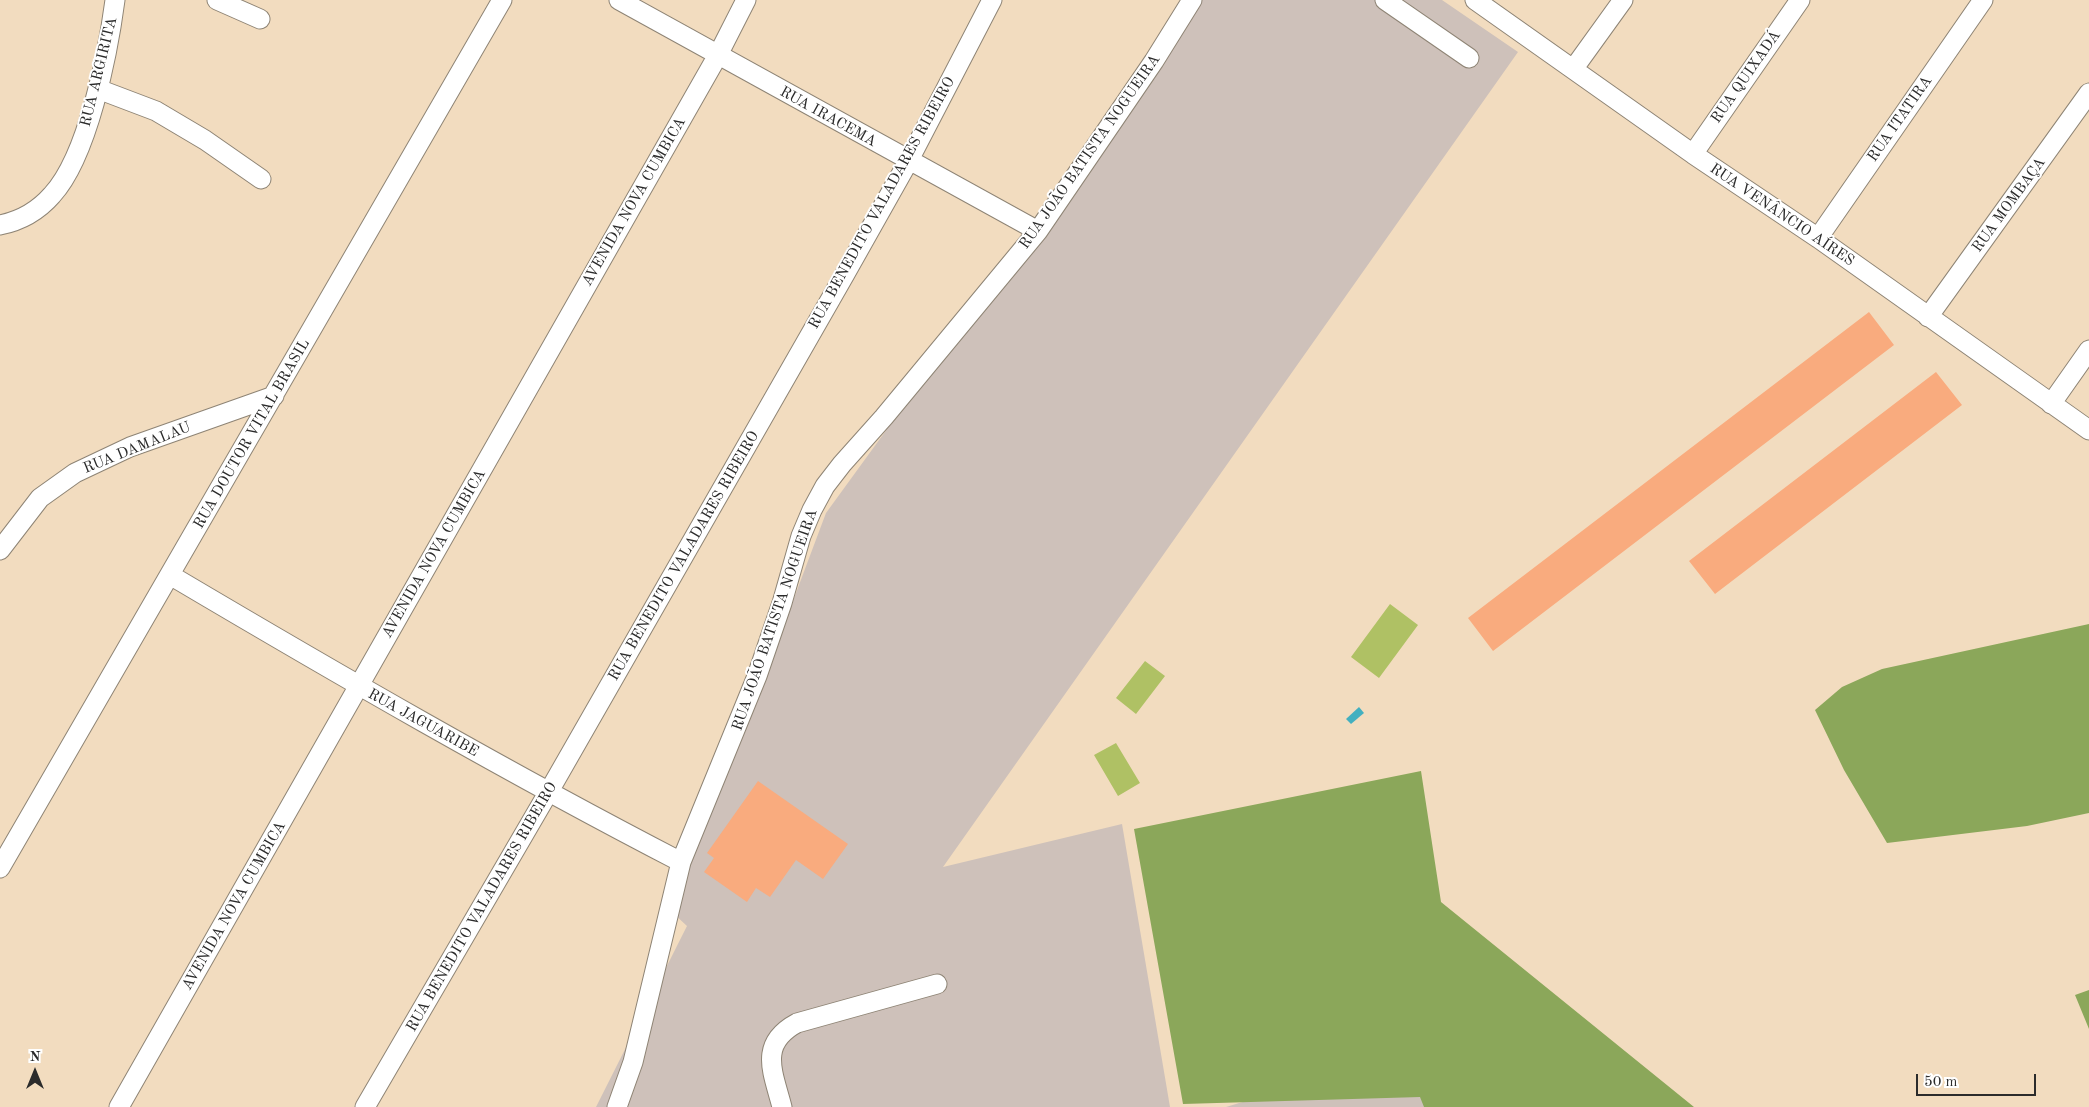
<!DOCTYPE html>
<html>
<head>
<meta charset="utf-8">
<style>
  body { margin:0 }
  #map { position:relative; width:2089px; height:1107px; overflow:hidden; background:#f2dcbf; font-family:"Old Standard TT",serif }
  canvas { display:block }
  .north { position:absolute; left:10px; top:1047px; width:50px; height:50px; -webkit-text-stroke:4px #fff; paint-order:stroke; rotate:0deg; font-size:14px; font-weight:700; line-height:20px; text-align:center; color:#2b2b2b }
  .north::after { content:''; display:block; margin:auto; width:18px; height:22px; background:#2b2b2b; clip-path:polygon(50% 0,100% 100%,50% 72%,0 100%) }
  .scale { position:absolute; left:1916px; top:1074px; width:120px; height:22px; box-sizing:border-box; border:2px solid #2b2b2b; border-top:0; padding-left:6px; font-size:15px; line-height:18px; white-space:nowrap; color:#2b2b2b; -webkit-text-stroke:4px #fff; paint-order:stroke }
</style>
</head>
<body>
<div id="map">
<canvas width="2089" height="1107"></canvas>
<div class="north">N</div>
<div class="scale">50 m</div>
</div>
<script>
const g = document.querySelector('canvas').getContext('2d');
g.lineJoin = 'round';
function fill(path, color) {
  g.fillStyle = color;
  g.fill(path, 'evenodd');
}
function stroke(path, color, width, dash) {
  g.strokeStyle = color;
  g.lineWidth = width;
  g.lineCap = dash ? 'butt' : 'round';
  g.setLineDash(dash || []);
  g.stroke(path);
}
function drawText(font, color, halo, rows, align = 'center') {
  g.font = font + ' "Old Standard TT",serif';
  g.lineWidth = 4;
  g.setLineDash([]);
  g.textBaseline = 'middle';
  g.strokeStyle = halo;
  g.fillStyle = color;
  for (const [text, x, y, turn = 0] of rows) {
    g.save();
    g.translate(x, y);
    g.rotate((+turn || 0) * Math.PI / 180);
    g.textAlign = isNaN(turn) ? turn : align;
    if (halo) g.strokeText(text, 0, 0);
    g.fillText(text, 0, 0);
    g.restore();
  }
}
fill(new Path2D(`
  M1199 0H1442L1518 52 943 867 1122 824 1170 1107H596L687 926 673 913 698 843 734 758 826 513Z
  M1431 1045 1497 1107H1226Z`), '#cec1ba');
fill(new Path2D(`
  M1390 604 1418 625 1379 678 1351 657Z
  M1145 661 1165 676 1136 714 1116 698Z
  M1116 743 1140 783 1118 796 1094 755Z`), '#afc164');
fill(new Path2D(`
  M2089 624V813L2027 826 1887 843 1844 770 1815 710 1842 687 1882 669Z
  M1421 771 1441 902 1694 1107H1424L1420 1097 1183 1104 1134 829Z
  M2089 990V1029L2075 995Z`), '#8ba75a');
fill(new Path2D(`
  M1359 707 1364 713 1351 724 1346 719Z`), '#43b0c0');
fill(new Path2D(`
  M1869 312 1894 345 1493 651 1468 618Z
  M1936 372 1962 405 1715 594 1689 561Z
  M758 781 848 844 823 879 796 860 770 897 756 888 747 902 704 872 714 858 707 853Z`), '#f9ab7e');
const minor = new Path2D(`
  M217 0 260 19
  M619 0 1038 231
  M1385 0 1469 58
  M1475 0 1693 154 1818 238 2089 430
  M1574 68 1623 0
  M98 89 156 111 205 140 261 179
  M1693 154 1800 0
  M0 225C20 221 38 211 52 195 88 156 108 53 115 0
  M1818 238 1983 0
  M1928 317 2089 93
  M2051 404 2089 350
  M0 550 40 498 75 473 130 447 274 396
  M170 575C339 675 507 772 681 862
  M0 868 502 0
  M119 1107 718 55 746 0
  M365 1107 548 793 845 274 908 162 992 0
  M617 1107 633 1062 681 862 757 676 782 603 801 536 812 510 825 486 842 464 884 417 1038 231 1154 61 1192 0
  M782 1107C773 1072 758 1044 797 1023L937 984`);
stroke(minor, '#8e8475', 21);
stroke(minor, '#fff', 19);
drawText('15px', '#2b2b2b', '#fff', [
  ["RUA ARGIRITA",99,72,-76],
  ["RUA QUIXADÁ",1746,77,-55],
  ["RUA IRACEMA",828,117,29],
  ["RUA ITATIRA",1900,119,-55],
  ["RUA JOÃO BATISTA NOGUEIRA",1090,152,-55],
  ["AVENIDA NOVA CUMBICA",634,202,-60],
  ["RUA BENEDITO VALADARES RIBEIRO",882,203,-61],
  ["RUA MOMBAÇA",2009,205,-54],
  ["RUA VENÂNCIO AÍRES",1782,215,34],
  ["RUA DOUTOR VITAL BRASIL",252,434,-60],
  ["RUA DAMALAU",137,448,-22],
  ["AVENIDA NOVA CUMBICA",434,554,-60],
  ["RUA BENEDITO VALADARES RIBEIRO",684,556,-60],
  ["RUA JOÃO BATISTA NOGUEIRA",775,620,-71],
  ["RUA JAGUARIBE",423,723,29],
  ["AVENIDA NOVA CUMBICA",234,906,-60],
  ["RUA BENEDITO VALADARES RIBEIRO",482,907,-60]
]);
</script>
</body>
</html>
